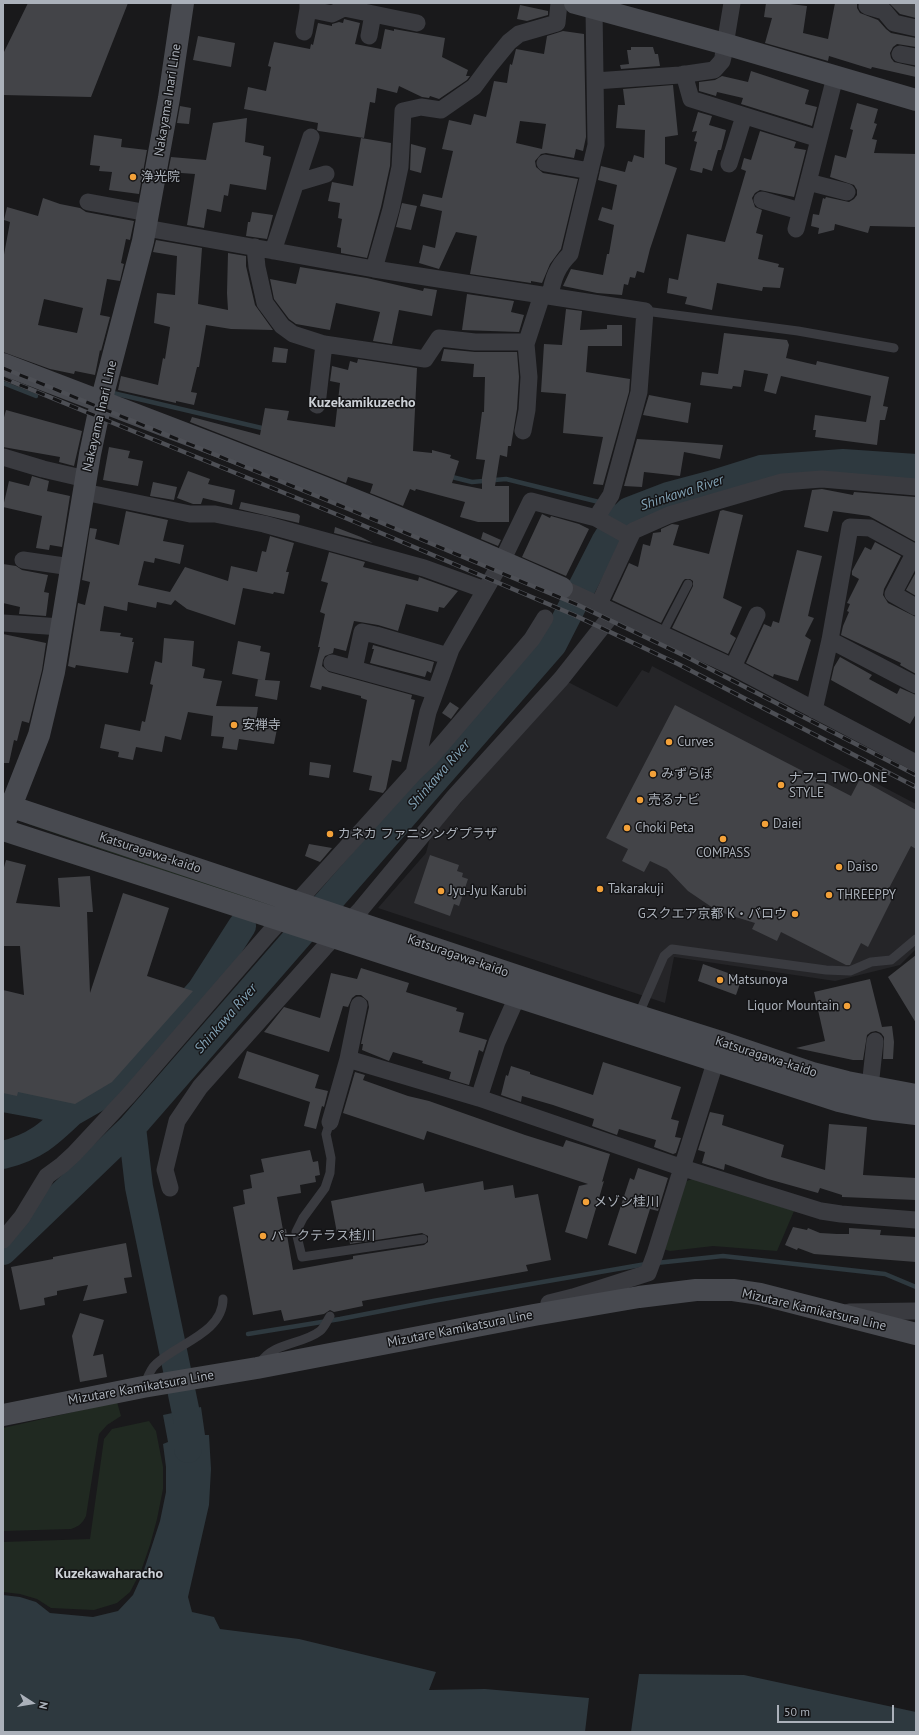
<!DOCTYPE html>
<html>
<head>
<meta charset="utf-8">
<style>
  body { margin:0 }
  #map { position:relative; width:919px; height:1735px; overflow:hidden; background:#19191b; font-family:"PT Sans",sans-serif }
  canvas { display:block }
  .frame { position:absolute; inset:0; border:4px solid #abb1ba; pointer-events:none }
  .north { position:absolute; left:12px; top:1683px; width:40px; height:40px; -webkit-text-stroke:3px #141416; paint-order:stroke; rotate:102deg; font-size:11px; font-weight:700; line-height:16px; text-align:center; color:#abb1ba }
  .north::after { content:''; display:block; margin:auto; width:14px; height:18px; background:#abb1ba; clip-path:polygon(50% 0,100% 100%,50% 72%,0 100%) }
  .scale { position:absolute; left:777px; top:1705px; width:117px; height:18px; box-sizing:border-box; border:2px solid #abb1ba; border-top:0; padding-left:5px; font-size:12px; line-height:14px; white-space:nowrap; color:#abb1ba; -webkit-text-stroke:3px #141416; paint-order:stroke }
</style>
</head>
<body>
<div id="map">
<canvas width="919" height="1735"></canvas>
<div class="frame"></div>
<div class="north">N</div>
<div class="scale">50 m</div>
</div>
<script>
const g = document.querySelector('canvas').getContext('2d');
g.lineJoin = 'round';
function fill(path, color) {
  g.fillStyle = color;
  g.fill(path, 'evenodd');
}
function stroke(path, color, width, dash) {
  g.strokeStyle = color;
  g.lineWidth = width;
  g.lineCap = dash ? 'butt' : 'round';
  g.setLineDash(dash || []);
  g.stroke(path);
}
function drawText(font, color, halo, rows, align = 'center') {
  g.font = font + ' "PT Sans","Noto Sans JP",sans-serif';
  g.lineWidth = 3;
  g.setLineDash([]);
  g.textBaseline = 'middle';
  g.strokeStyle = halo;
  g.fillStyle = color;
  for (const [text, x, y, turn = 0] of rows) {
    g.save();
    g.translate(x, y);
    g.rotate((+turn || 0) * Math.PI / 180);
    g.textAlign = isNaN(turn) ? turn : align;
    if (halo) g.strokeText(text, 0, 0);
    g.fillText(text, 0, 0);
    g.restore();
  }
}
fill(new Path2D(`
  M652 666 916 804V949L900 965 835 981 674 957 665 1003 378 908 426 853 430 838 566 681 617 707 642 670 649 673Z`), '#252528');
fill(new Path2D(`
  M28 822 279 906V908L277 910 28 824Z
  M695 1178 794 1211 777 1251 713 1246 670 1251 663 1249 684 1182Z
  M117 1402 121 1416 107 1425 99 1434 86 1516C82 1524 79 1526 71 1529L3 1531V1428Z
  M149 1421 156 1431 163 1467V1489L157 1519 150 1545 141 1571 130 1592 117 1603 94 1610 51 1608 37 1599 20 1594 3 1592V1542L90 1539 104 1439 112 1429Z`), '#202921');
fill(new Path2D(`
  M201 1407 205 1435H209L211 1469 209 1505 188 1597 192 1612 214 1617 220 1629 299 1639 436 1672 429 1690 485 1689 589 1698 585 1732H3V1595L20 1597 36 1602 50 1613 93 1617 118 1611 133 1595 143 1573 160 1521 166 1492V1467L163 1444 168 1442 163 1415Z
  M639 1674 744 1675 916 1712V1732H631Z`), '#2e393f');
stroke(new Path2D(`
  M3 383 36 396
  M113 393 266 429
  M448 476 472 482 506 479 599 502 629 511
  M656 1263 723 1256 885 1274 916 1287
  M248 1334 340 1319 433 1301 646 1264`), '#2e393f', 4.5);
stroke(new Path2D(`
  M3 1098 41 1105 72 1112 114 1088 201 990 242 926
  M132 1127 139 1187 188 1423V1449
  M3 1155C35 1147 48 1135 72 1112
  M3 1251 132 1127 553 644 605 542 617 523 629 511 668 496 713 484 761 469 843 463 916 468`), '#2e393f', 28);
fill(new Path2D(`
  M28 3H128L91 97 3 95V54Z
  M766 3H782L807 6 803 33 828 39 835 3H857V8L860 13 878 20 886 29 891 33 916 38V47L897 44 893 47 890 53 891 58 894 62 916 67V77L872 67 871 69 829 56 828 61 765 43 772 18 764 17Z
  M889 3H916V18L900 14Z
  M520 5 548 11V15L527 21 517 19Z
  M344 19 360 23 355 44 381 49 385 29 394 31V29L445 38 442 57 468 70 466 76H470L467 80 439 99 430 96 429 98 422 97 399 86 397 93 377 88 375 103 370 102 364 138 319 131 317 130 318 123 244 109 248 87 266 91 271 67 268 66 274 42 310 49 311 44 313 45 318 23 332 26V24L339 22 343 23Z
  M563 31 584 34 586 137 583 151 576 149 574 158 546 153 541 154 535 161 536 167 543 173 578 179 561 249 550 264 542 283 531 281V283L470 274 477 236 456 232 439 269 419 263 423 245 435 248 442 211 420 206 423 194 442 198 453 151 442 149 449 120 471 125 474 114 486 117 494 81 507 83 510 64 512 65 516 49 544 54 547 36ZM520 121 546 124 542 149 516 143Z
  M198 36 235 43 231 67 193 60Z
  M631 47H653L655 54H658L660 66 621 69 620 65 629 64 627 50H631Z
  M751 71 809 90 805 104 817 107 812 126 741 104 743 98 717 92 716 96 699 91V82L715 80 722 76 748 82Z
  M673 85 678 135 665 137V164L677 168 650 249 644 273 637 271 635 278 630 277 628 285 624 284 622 295 597 293 563 286 571 269 603 275 607 254H609L614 225 598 220 602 207 612 210 617 185 598 180 601 166 625 172 628 161 632 162 634 155 644 158 645 130 616 128 618 105H625L623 89Z
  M857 103 878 109 874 123 877 124 872 139 877 140 874 153 916 154V227L870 226 868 233 835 224 834 230 818 234 819 228 811 226 813 214 819 215 823 198 825 199 826 197 849 202 854 199 857 195V190L854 185 830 177 835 155 846 158 853 130 850 129Z
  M180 106 191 108 189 124 177 123Z
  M698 112 712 116 709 125 726 130 721 150H718L712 171 703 168 702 173 690 170 697 142 694 141 697 131 692 132Z
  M247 118 245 142 264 146 263 155 271 157 266 190 230 184 228 196 224 195 221 212 207 209 204 228 187 225 195 174 168 172 171 157 206 160 213 123Z
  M760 131 796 142 794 148 806 150 794 197 760 190 755 193 752 198 755 207 762 210 756 233 763 235 758 259 779 264 778 267 784 268 780 288 763 287 762 291 717 283 712 310 685 304 687 297 667 293 669 278 678 280 687 234 725 242 746 171 741 169 744 158 751 160Z
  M94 135 122 139 121 147 147 150 139 194 109 190 112 172 99 171 100 166 90 165Z
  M361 138 391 143 390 166 381 207 367 258 341 253V248L337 247 342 219 338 218 340 203 328 201 332 182 353 186Z
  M411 144 426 148 421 173 410 170Z
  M43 198 60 204 80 208 86 212 134 221 130 240 126 239 121 263 124 264 120 281 107 279 100 315 110 317 101 351 100 350 95 375 75 371 74 374 50 369 3 352V260L10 222 4 220 7 207 38 216ZM44 299 83 308 77 333 38 325Z
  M402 203 417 206 411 230 396 227Z
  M252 212 273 215 267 239 246 236 248 222H250Z
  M156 240 202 248 198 304 228 310 227 293 228 253 246 256V266L255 305 273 330 231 329 206 325 199 367H197L191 392 197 393 194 405 176 401V403L118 390 121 376 158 385 163 358 165 359 170 327 154 323 157 293 175 295 177 256 153 252Z
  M300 267 367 278 423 291 424 288 437 290 432 316 399 310 392 344 373 341 380 312 336 303 330 330 296 324 289 319 274 299 270 279 296 284Z
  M467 294 514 301 511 312 524 315 519 332 462 330Z
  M566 309 582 311 580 330 607 329V325H622V346H588L586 372 630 379 629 392 603 485 593 484 603 437 563 433 566 394 541 392 544 344 562 345Z
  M724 333 787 340 789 345 786 358 816 365 817 361 889 377 883 406 888 407 885 420H880L877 445 815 437 816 430H813L815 415 866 422 871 396 781 376 776 394 764 391 768 374 744 370 741 387 733 386 732 389 700 385 702 372 718 374Z
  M274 347 288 349 286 363 272 362Z
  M444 349 475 352H517L519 377 517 409 511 446H508L507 457 500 455 495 486H509V522H478L460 517 465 502 416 489 415 491 410 489 403 506 370 493 373 484 348 477 346 483 190 422 192 417 260 435 265 408 289 411 287 420 335 427 340 383 330 381 332 366 348 370 350 361 357 363 358 359 417 368 413 451 432 453V450L451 455 450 458 459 461 452 483 482 489V478L485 460 476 459 482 412H484L485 377H473L474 364 441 361Z
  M649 395 691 403 688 423 643 415Z
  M6 410 82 431 74 466 59 462 60 457 3 447V421Z
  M637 439 670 441 723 445 720 459 684 452 680 476 644 472 642 487 624 486Z
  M109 447 130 451 128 458 143 461 138 486 103 480Z
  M188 471 210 479 208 484 235 490 232 505 203 498 201 504H193L177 498Z
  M32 476 49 481 47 491 70 496 62 547 50 545 49 550 36 548 42 516 3 507 9 481 29 486Z
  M153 482 177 487 174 500 150 496Z
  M822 489 853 495 854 492 916 497V542L869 516 833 511 828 532 804 527 812 490Z
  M241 502 298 514 300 516 299 523 239 509Z
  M723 510 743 515 723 598 742 607 730 634 736 638 728 654 672 628 693 586V581L690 579H685L683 581 661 623 612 600 629 563 638 567 643 544 650 546 653 533 661 532V529L672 524 679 525 673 545 709 554 720 511Z
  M126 511 168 520 163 541 184 545 180 564 155 558 154 563 144 561 138 585 170 592 185 567 228 581 231 566 257 572 262 551 266 552 270 536 294 543 286 572H289L284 594 274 592 273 594 243 588 235 625 187 609 175 600 171 605 157 602 156 608 128 602 127 611 104 606 100 631 121 633 120 636 133 638 132 642H134L128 673 76 665 75 668 68 666 78 603 85 605 90 582 82 580 90 528 97 529 95 539 119 545Z
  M542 514 550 518 551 516 579 524 589 529 566 576 522 557Z
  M335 527 361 537 373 543 334 533Z
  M483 532 501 540 498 546 481 539Z
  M875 542 901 556 884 589 883 595 888 603 916 617V674L900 665 901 663 841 635 843 626 849 612 847 611 850 604 847 603 859 579 852 575V571L865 547 871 550Z
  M797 550 822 556 808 616 814 618 805 636 811 640 798 681 774 674 773 677 746 663 764 624 771 627 773 621 779 623Z
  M329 552 365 562 363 567 371 569 418 581 419 577 458 591 444 608 439 607 438 612 406 604 398 631 378 625 354 621 346 651 334 648 333 653 325 656 323 660 322 666 329 672 412 695 411 699 415 700 401 762 392 760 386 789 383 793 369 790 372 776 353 772 367 700 361 698V696L322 686 321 690 310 687 320 647H318L325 614 320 612 328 583 321 581Z
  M3 564 16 566 22 570 48 575 44 592 49 593 46 616 19 614 20 607 3 603Z
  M916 572V596L906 590Z
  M3 634 46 643 42 670 29 723 22 721 17 741 14 740 9 763H3Z
  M164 638 194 641 192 666 205 669 203 678 222 681 216 706 258 707 256 720 278 724 274 744 239 739 237 750 222 748 224 737 211 736 213 716 188 712 181 740 165 736 162 752 136 747 133 760 118 757 119 752 100 748 105 724 140 731 142 721 145 722 153 685 150 684 155 661 162 663Z
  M238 641 261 646 260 651 270 653 265 680 280 681 277 700 255 696 258 679 262 680 232 674Z
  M373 645 434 662 431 673 427 671 425 677 370 663 374 649H372Z
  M840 657 872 675 869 679 897 694 900 688 916 695V714L910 724 831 680 834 667Z
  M450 702 459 708 451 719 442 713Z
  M675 705 851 796 860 779 916 810V849L911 846 887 892 894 895 868 947 861 943 850 965H846L781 932 777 941 752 929 755 923 726 914 713 908 688 891 667 869 650 861 644 872 622 861 628 849 606 838Z
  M310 762 331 765 329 778 309 775Z
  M309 844 332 848 320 862 305 856Z
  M430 855 459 865 457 871 463 873 462 877 468 879 459 906 454 904 450 916 414 903Z
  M6 860 26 865 16 903 60 907 58 878 90 876 93 912H87L90 993 123 893 169 908 147 976 193 991 112 1082 75 1104 18 1092 17 1096 3 1093V990L24 995 20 946H3V871Z
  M916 955V1023L888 977Z
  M703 964 742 978 736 995 698 981Z
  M361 968 409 983 406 992 457 1008 456 1011 464 1013 459 1032 487 1040 483 1052 479 1050 469 1085 449 1079 451 1072 422 1063 423 1061 393 1052 389 1061 362 1050 363 1044H361L369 1007 368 1001 361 995H356L352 998 348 1007 343 1006 329 1052 264 1032 284 1007 320 1018 331 973 357 979Z
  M870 979 882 1027 892 1026 894 1042 893 1059H883L884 1037 881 1033 876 1031 871 1032 867 1035 863 1060H853L796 1048 825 1041 814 992Z
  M247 1051 319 1075 315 1088 328 1091 324 1107 322 1106 316 1129 304 1126 310 1102 238 1078Z
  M603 1062 681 1087 671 1119 679 1121 675 1137 681 1138 676 1153 673 1154 654 1147 656 1140 619 1129 617 1135 592 1126 594 1119 553 1105 522 1096 521 1102 501 1095 506 1075 508 1076 511 1066 530 1072V1074L593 1095Z
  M355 1072 365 1075 363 1080 408 1096 429 1101 525 1135 563 1147 566 1140 610 1154 602 1182 604 1181 587 1239 565 1232 579 1186 588 1184 427 1131 424 1140 343 1113Z
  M710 1112 724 1115 722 1125 784 1145 781 1157 825 1170 829 1124 867 1127 863 1175 916 1178V1200L842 1197V1195L820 1188 818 1193 768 1179 725 1164 724 1170 702 1163 705 1152 698 1150Z
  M310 1150 313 1162 318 1161 320 1175 315 1176 316 1182 300 1185 301 1193 277 1197 283 1230 286 1229 293 1270 353 1259V1256L424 1245 428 1242V1236L422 1233 350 1244 348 1231 337 1233 331 1201 423 1183 425 1192 483 1181 484 1190 513 1185 515 1198 538 1194 551 1260 526 1265 528 1271 362 1301 363 1306 334 1312 330 1310 324 1314 284 1321 281 1310 253 1315 233 1207 245 1204 243 1190 252 1188 250 1175 264 1172 261 1159Z
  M638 1168 668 1178 658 1211 650 1209 636 1254 608 1245 630 1178 634 1180Z
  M793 1227 807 1230 808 1228 820 1233 837 1234H849V1228L881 1230 880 1235 916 1237V1262L814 1254 798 1248 797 1250 785 1245Z
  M126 1243 132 1277 124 1278 127 1293 83 1301 88 1285 57 1291V1295L44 1298 45 1305 20 1310 11 1267 53 1259V1257Z
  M80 1313 104 1320 93 1356 103 1354 107 1377 80 1382 72 1336Z`), '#434448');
stroke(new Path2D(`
  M645 311 798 331 894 348
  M662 634 688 584
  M638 1016 664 956 672 949 826 970 850 971 871 962 891 960 916 939
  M330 1122 326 1134 331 1158 330 1173 325 1188 303 1218 296 1232 302 1257 423 1239
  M260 1363C273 1342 302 1345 320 1331 324 1328 327 1321 330 1316
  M144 1386C147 1379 150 1369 156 1364 176 1344 223 1333 223 1299`), '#3a3b40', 9);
stroke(new Path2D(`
  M308 3V9L332 14 344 8 417 23
  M868 3 867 6 884 11 894 23 916 28
  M304 32 308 9
  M369 36 373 14
  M900 54 916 57
  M684 74 691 99 819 139
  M595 81 680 75 714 70 722 61 723 57 732 3
  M545 163 590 171
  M729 164 744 116
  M808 182 847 192
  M296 183 326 174
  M762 200 800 211
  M88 202 148 213
  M146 228 374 269 645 311 639 392 611 495 596 518
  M796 229 835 77
  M255 247 257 267 265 303 282 326 293 334 324 344 425 359 439 338 475 342H521L526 344
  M273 251 311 137
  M374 269 391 209 400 167 403 111 421 107 441 110 474 87 491 64 509 42 519 34 557 23 559 3
  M550 296C553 278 557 267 570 254L596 145 594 9
  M317 405 324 344
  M523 431 527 410 529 377 526 344 542 295
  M3 457 43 469 86 479
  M84 492 190 514H215L264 524 424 568 485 590
  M915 552 893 594 916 607
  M23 560 71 567
  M562 588 733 667 916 763
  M599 604 633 531 669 515 782 482 822 479 916 487
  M3 623 61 627
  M830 640 916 685
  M332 663 434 691
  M733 667 757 615
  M354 669 362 632 376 635 448 656
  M814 710 830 640 850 527 870 528 916 553
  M414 773 431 757 532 639 545 618
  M348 1059 359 1005
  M870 1087 875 1041
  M479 1098 497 1042 517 997
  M330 1122 348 1059 479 1098 683 1168 821 1211 841 1214 916 1220
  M170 1188 165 1170 177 1121 200 1087 324 948 361 909 454 797 561 679 614 612
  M3 1240 22 1217 47 1176 62 1165 74 1154 129 1095 270 932 414 773 428 712 451 649 502 561 531 501 596 518 630 537
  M549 1303 573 1297 648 1273 655 1254 719 1050
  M849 1312 916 1311`), '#3a3b40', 17);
stroke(new Path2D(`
  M575 3 725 44 916 100
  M3 364C190 436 379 505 562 588
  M3 804 610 1007 721 1042 812 1073 847 1082 916 1095
  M6 819 39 735 54 672 90 454 101 402 143 241 169 98 183 3
  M3 830 839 1101 874 1109 916 1114
  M3 1415 143 1387 257 1368 534 1315 639 1297 696 1290H733L760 1294 916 1334`), '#484a50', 22);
const rail = new Path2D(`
  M3 368 351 510 578 605 683 655 916 775
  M3 378 348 519 574 615 678 664 916 787`);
stroke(rail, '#4d4f55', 4.5);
stroke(rail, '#141416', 3, [9]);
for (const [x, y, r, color] of [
  [133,177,4,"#f3a139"],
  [234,725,4,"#f3a139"],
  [669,742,4,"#f3a139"],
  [653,774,4,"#f3a139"],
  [781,785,4,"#f3a139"],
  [640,800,4,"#f3a139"],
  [765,824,4,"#f3a139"],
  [627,828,4,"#f3a139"],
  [330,834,4,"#f3a139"],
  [723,839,4,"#f3a139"],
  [839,867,4,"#f3a139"],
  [600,889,4,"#f3a139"],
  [441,891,4,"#f3a139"],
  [829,895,4,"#f3a139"],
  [795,914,4,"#f3a139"],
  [720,980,4,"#f3a139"],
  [847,1006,4,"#f3a139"],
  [586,1202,4,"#f3a139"],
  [263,1236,4,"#f3a139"]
]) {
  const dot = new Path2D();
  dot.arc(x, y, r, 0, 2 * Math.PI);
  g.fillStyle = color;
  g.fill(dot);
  stroke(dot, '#141416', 1.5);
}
drawText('13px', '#abb1ba', '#141416', [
  ["Nakayama Inari Line",168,100,-81],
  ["Nakayama Inari Line",100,416,-77],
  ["Katsuragawa-kaido",150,853,18],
  ["Katsuragawa-kaido",458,956,19],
  ["Katsuragawa-kaido",766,1057,18],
  ["Mizutare Kamikatsura Line",814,1310,13],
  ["Mizutare Kamikatsura Line",460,1329,-11],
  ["Mizutare Kamikatsura Line",141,1388,-10]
]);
drawText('13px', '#abb1ba', '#141416', [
  ["浄光院",141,177],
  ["安禅寺",242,725],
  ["Curves",677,742],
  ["みずらぼ",661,774],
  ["ナフコ TWO-ONE",789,778],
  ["STYLE",789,793],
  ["売るナビ",648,800],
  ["Daiei",773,824],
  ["Choki Peta",635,828],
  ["カネカ ファニシングプラザ",338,834],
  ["COMPASS",723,853,"center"],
  ["Daiso",847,867],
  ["Takarakuji",608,889],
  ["Jyu-Jyu Karubi",449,891],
  ["THREEPPY",837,895],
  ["Gスクエア京都 K・バロウ",787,914,"right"],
  ["Matsunoya",728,980],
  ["Liquor Mountain",839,1006,"right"],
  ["メゾン桂川",594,1202],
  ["パークテラス桂川",271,1236]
], 'left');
drawText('bold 14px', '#ccd0d6', '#141416', [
  ["Kuzekamikuzecho",362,403],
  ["Kuzekawaharacho",109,1574]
]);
drawText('italic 14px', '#82a2b5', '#141416', [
  ["Shinkawa River",682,493,-18],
  ["Shinkawa River",439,775,-49],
  ["Shinkawa River",226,1019,-49]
]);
</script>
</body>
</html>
